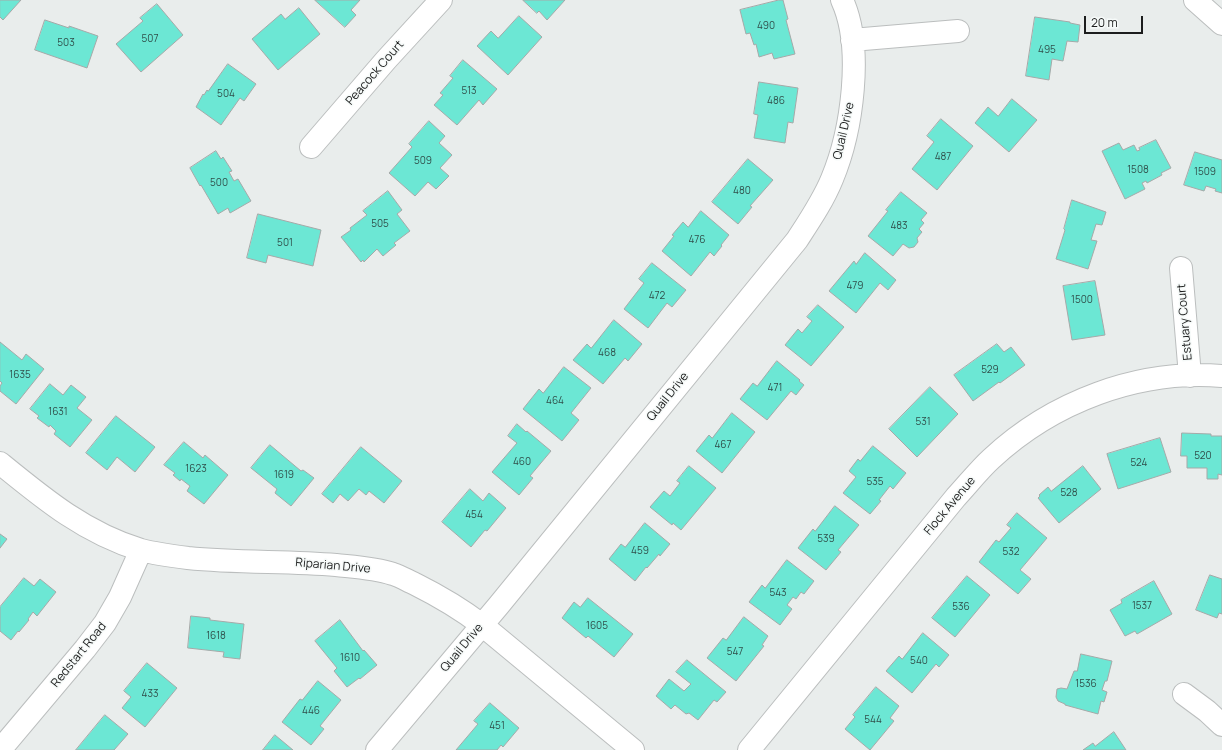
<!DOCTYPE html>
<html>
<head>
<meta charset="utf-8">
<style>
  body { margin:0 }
  #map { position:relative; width:1222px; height:750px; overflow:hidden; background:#e9edec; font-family:Manrope,sans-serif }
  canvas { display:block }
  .scale { position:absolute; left:1084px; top:16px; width:59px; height:18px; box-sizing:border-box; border:2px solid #1c1d1d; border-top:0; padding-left:5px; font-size:12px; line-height:14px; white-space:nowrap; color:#1c1d1d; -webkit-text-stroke:3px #f6faf9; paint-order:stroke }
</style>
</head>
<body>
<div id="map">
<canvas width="1222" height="750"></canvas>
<div class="scale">20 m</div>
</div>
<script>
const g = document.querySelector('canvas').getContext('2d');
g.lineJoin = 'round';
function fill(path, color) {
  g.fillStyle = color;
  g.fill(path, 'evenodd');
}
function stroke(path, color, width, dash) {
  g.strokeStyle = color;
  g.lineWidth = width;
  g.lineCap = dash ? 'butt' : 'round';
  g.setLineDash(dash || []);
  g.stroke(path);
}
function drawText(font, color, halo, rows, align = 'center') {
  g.font = font + ' Manrope,sans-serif';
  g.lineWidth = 3;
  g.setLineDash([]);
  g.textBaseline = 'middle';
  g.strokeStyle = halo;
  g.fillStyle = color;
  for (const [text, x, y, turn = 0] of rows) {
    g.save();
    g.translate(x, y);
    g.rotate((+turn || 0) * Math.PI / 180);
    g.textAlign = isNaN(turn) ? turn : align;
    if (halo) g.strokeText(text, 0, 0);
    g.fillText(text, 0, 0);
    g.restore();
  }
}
const building = new Path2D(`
  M0 0H21L3 20 0 17Z
  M315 0H360L351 10 356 15 345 27Z
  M523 0H565L547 20 539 11 537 13Z
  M779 0H783L788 19 786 20 795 54 774 59 772 53 759 57 756 44 754 45 750 33 746 34 740 10Z
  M157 4 183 35 141 72 116 44 143 21 140 18Z
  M299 8 320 34 278 70 252 39 281 14 285 19Z
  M519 16 542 37 508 75 477 46 491 31 498 38Z
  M1035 17 1070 22V23L1080 25 1078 42 1067 41 1063 61 1052 59 1049 80 1026 76Z
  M45 20 69 28V26L98 36 87 68 35 50Z
  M463 60 497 89 483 105 479 100 457 125 434 105 443 95 440 93 453 78 450 76Z
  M228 64 256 84 244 101 240 98 221 125 196 107 203 94 204 95 207 90 208 91Z
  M759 82 798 88 793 123 788 122 785 143 754 138 758 115 754 114Z
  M1012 99 1037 120 1009 152 975 123 988 107 998 116Z
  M941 119 973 146 937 190 912 169 934 142 927 136Z
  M429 121 445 136 439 143 452 155 440 168 449 176 436 189 428 182 415 196 389 173 412 147 409 144Z
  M1156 140 1171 168 1161 173 1162 175 1147 183 1146 181 1142 183 1145 189 1125 199 1102 151 1119 143 1123 150 1134 145 1137 151 1140 150 1139 148Z
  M216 151 221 159 223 157 232 171 229 172 234 181 238 179 251 201 230 213 228 208 218 214 201 185 200 186 190 168Z
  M1195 152 1222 160V193L1215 191 1216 189 1206 186 1204 191 1184 185Z
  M748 159 773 180 750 206 752 207 738 224 712 202Z
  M388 191 402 210 397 214 410 231 394 243 396 245 383 256 377 249 364 262 363 260 361 262 341 237 351 230 350 228 367 215 363 211Z
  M901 192 927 213 921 220 924 223 919 229 922 232 917 238 918 242 914 247 909 248 903 244 893 256 868 236 888 211 886 210Z
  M1072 200 1106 212 1102 225 1096 224 1091 240 1097 241 1088 269 1056 259 1065 230 1064 229Z
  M701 211 729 235 721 245 722 246 714 256 710 252 691 276 662 251 674 236 672 235 683 222 688 227Z
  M258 214 321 230 313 266 268 255 266 263 247 258Z
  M865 253 896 280 888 290 880 283 856 313 829 291 854 261 856 264Z
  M652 263 686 290 672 307 667 303 648 328 624 309 644 283 639 279Z
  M1095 281 1105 335 1072 340 1063 286Z
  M818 305 844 327 811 366 785 345 798 329 802 333 812 321 807 317Z
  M614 320 642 344 628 361 625 358 603 384 573 360 587 344 591 348Z
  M0 342 22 360 26 354 44 369 16 404 0 391V386L2 383 0 381Z
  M997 344 1004 352 1011 347 1025 365 1000 383 999 382 973 401 954 375Z
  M777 361 800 380 799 381 804 385 796 395 791 391 767 420 740 399 753 383 757 386Z
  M564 367 591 388 571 413 579 420 562 441 523 409 539 389 543 393Z
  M50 384 63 395 71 385 86 397 77 408 92 420 70 447 54 434 56 431 50 425 49 427 37 418 39 416 30 409Z
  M930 387 958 414 917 457 889 429Z
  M732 413 755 432 722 473 696 451 709 435 712 438Z
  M116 416 155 447 135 472 117 457 107 470 86 453Z
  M517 424 526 432 527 431 551 451 530 476 533 478 519 495 492 472 517 443 508 436Z
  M1182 433 1211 434V436H1222V475L1218 474V479H1207V468H1187V456H1181Z
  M1160 438 1171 472 1118 489 1107 454Z
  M184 442 203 458 205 455 228 475 204 504 187 491 190 486 181 479 180 481 173 475 175 473 164 465Z
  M270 445 301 471 303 470 314 478 291 506 275 493 277 489 251 468Z
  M873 446 906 473 893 489 890 486 879 500 881 501 870 514 843 493 856 477 849 471 858 459 860 461Z
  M361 447 402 481 384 503 369 491 366 495 359 489 348 501 340 494 333 503 322 494Z
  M689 466 716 488 681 530 673 523 672 525 650 507 664 491 670 496 680 483 677 481Z
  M1083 466 1101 489 1059 523 1038 498 1040 496 1039 495 1048 487 1051 491Z
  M470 489 483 501 489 493 506 508 487 531 485 530 471 547 442 522Z
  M835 506 859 525 838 550 841 552 826 570 798 548 813 529 815 531Z
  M1017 513 1047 538 1020 570 1031 579 1018 594 979 562 996 540 999 542 1011 528 1007 525Z
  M645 523 670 544 660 556 659 554 647 568 646 567 635 581 609 559 621 544 625 547Z
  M0 534 7 539 0 548Z
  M787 560 814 581 804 594 801 592 796 599 793 597 787 605 792 609 780 625 749 602 762 585 765 588Z
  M1210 575 1222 579V614L1219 613 1217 618 1196 610Z
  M967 576 990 595 955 637 932 618Z
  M24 578 34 586 40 579 56 592 37 616 33 612 28 619 29 620 19 632 18 631 11 640 0 631V607Z
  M1154 581 1172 614 1137 634 1135 631 1125 636 1110 610 1122 603 1121 600Z
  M588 598 633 634 614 657 588 636 586 638 562 618 574 602 580 607Z
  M191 616 210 618V620L244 624 240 659 223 657 224 652 188 648Z
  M744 617 768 636 762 645 764 646 736 681 707 658 723 638 726 640Z
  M340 620 363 651 364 650 377 665 360 679 359 678 347 687 334 671 337 668 315 641Z
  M923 633 949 655 939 667 936 664 912 693 886 671 899 656 902 659Z
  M1081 654 1112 661 1107 681H1105L1102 690 1107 692 1104 702 1101 701 1098 714 1065 705V704L1058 701 1056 697 1057 689 1061 688 1067 689 1074 671H1077Z
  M687 660 726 692 717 702 714 700 698 720 689 713 686 714 675 705 671 709 656 696 669 679 684 691 691 684 676 672Z
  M147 663 177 688 145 727 122 708 131 697 124 691Z
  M318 681 341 700 320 726 324 729 311 745 282 722 300 699 302 700Z
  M876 687 899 706 890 718 894 721 870 750 845 729 855 717 853 715Z
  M490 703 519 728 503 747 501 745 497 750H456L478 724 474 721Z
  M105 715 128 734 114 750H76Z
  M1114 732 1126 750H1083L1093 743 1095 746Z
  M275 735 293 750H263Z`);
fill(building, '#6ce7d4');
stroke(building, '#a5a9a8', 1);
const minor = new Path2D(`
  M1195 0 1222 24
  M852 40 958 31
  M311 147 386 60 441 0
  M1181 268 1190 376
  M0 463C44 499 85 533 141 550 156 554 172 556 188 558 237 563 287 561 336 565 355 567 375 568 393 574 400 576 408 581 415 584 439 596 461 609 482 625L633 750
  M1184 694 1207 711 1222 725
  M0 750 85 649 105 623 120 597 141 550
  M377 750 499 605 797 240C810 220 823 201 832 179 852 131 864 48 842 0
  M749 750 956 497C968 484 979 470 991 459 1052 402 1138 369 1222 376`);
stroke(minor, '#bbbebe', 24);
stroke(minor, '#fff', 22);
drawText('10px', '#30504b', null, [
  ["490",766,26],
  ["507",150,39],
  ["503",66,43],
  ["495",1047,50],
  ["513",469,91],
  ["504",226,94],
  ["486",776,101],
  ["487",943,157],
  ["509",423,161],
  ["1508",1138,170],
  ["1509",1205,172],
  ["500",219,183],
  ["480",742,191],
  ["505",380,224],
  ["483",899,226],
  ["476",697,240],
  ["501",285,243],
  ["479",855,286],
  ["472",657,296],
  ["1500",1082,300],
  ["468",607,353],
  ["529",990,370],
  ["1635",20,375],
  ["471",775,388],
  ["464",555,401],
  ["1631",58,412],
  ["531",923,422],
  ["467",723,445],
  ["520",1203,456],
  ["460",522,462],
  ["524",1139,463],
  ["1623",196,469],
  ["1619",284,475],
  ["535",875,482],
  ["528",1069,493],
  ["454",474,515],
  ["539",826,539],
  ["459",640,551],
  ["532",1011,552],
  ["543",778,593],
  ["1537",1142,606],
  ["536",961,607],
  ["1605",597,626],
  ["1618",216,636],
  ["547",735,652],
  ["1610",350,658],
  ["540",919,661],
  ["1536",1086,684],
  ["433",150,694],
  ["446",311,711],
  ["544",873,720],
  ["451",497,726]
]);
drawText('12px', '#1c1d1d', '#f6faf9', [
  ["Peacock Court",375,73,-49],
  ["Quail Drive",844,131,-77],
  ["Estuary Court",1185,322,-95],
  ["Quail Drive",668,397,-51],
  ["Flock Avenue",950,506,-50],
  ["Riparian Drive",333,566,5],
  ["Quail Drive",462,648,-50],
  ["Redstart Road",79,655,-51]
]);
</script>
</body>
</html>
